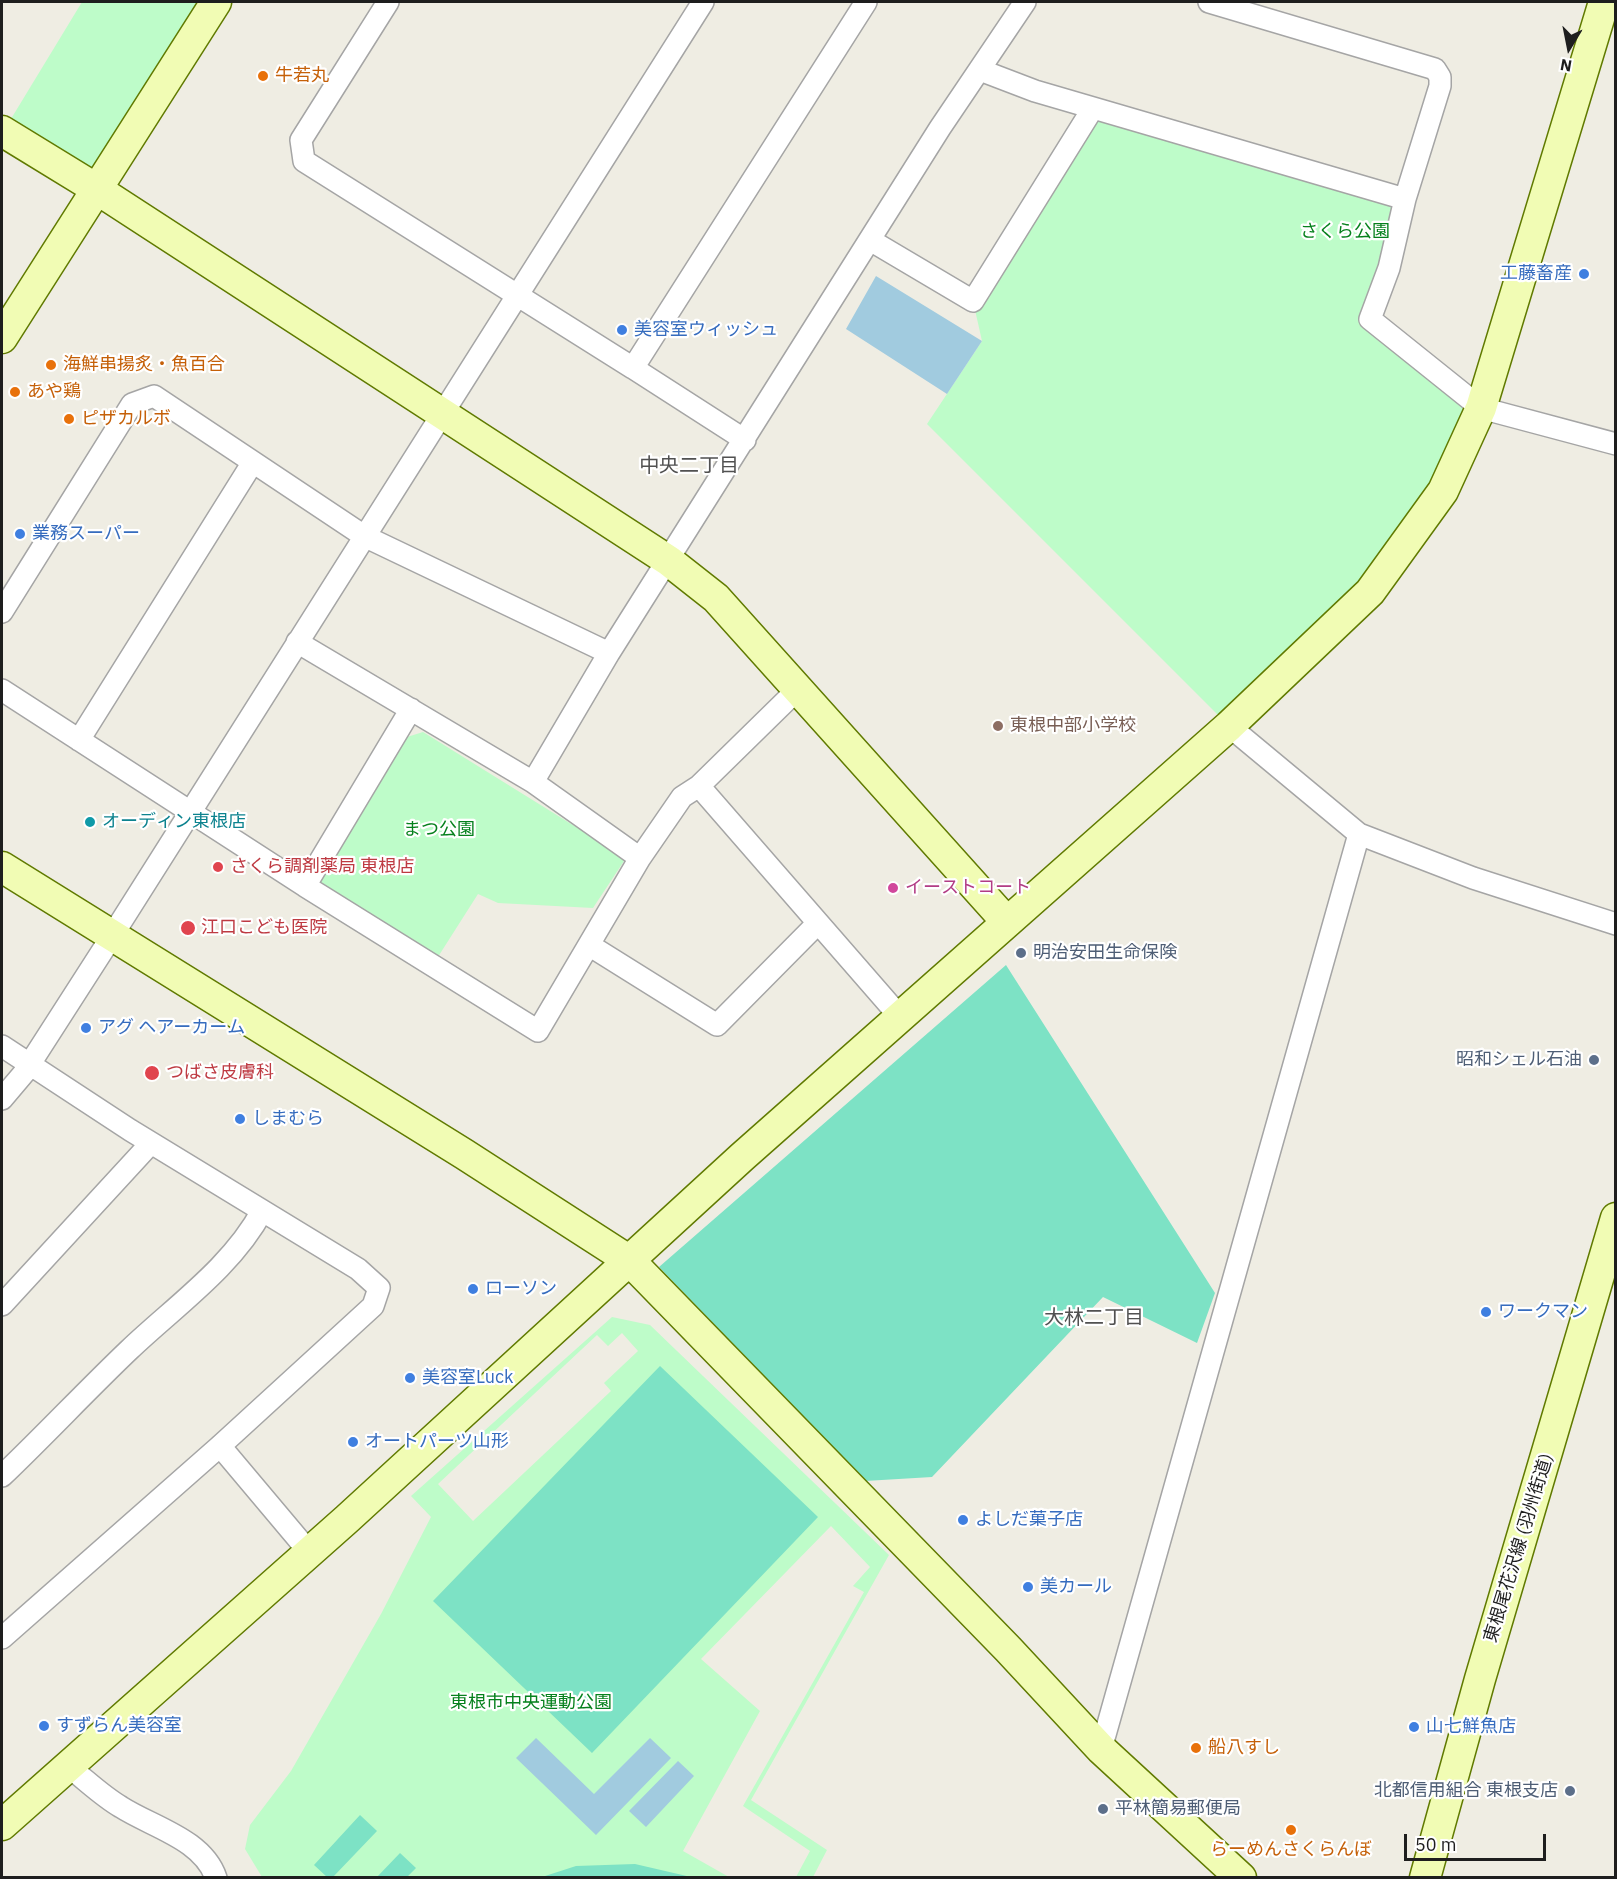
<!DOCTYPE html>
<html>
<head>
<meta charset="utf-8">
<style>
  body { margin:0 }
  #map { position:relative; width:1617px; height:1879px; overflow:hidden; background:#efede3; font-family:"IBM Plex Sans",sans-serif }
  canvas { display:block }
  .frame { position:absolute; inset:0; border:3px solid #1e1e1e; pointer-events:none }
  .north { position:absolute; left:1539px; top:18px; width:60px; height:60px; -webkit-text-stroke:4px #fff; paint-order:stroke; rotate:190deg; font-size:16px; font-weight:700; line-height:24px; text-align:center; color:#1e1e1e }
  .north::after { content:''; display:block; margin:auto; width:21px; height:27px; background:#1e1e1e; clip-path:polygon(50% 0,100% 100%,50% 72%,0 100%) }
  .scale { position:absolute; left:1404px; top:1834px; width:142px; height:27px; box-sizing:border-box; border:3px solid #1e1e1e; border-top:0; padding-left:8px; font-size:18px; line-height:21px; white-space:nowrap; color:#1e1e1e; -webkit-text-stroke:4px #fff; paint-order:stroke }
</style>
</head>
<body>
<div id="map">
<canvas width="1617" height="1879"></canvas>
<div class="frame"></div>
<div class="north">N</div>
<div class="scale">50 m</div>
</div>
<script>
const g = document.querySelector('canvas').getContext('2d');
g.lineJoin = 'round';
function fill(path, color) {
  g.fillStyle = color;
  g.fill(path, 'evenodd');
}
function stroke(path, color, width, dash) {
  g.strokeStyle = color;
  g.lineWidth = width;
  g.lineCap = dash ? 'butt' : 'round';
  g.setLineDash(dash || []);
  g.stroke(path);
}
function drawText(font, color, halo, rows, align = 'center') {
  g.font = font + ' "IBM Plex Sans","Noto Sans JP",sans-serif';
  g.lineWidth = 4.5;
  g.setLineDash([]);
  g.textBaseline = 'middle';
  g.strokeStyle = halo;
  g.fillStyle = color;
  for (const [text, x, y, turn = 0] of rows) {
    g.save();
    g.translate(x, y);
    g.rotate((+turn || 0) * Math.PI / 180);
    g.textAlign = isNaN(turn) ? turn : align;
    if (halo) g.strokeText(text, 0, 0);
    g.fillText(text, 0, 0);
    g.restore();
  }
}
fill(new Path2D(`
  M82 2H216L95 188 3 132Z
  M1093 108 1405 199 1370 319 1481 408 1443 491 1229 726 927 424 982 341 973 301Z
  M423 732 626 858 593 908 498 903 478 894 436 960 317 885 407 737Z
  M612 1317 650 1325 889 1555 751 1800 827 1850 813 1877H796L810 1851 743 1806 864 1592 853 1586 870 1567 831 1526 701 1659 760 1711 683 1851 729 1877H262L245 1849 250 1825 291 1771 381 1614 431 1517 411 1496ZM622 1333 638 1351 604 1383 611 1391 473 1521 438 1484 597 1335 608 1346Z`), '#befcc9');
fill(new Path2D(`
  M1006 965 1215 1293 1197 1343 1103 1297 932 1477 865 1481 659 1267Z
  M660 1366 818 1517 592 1753 433 1601Z
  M360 1815 377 1831 333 1877H327L314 1865Z
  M400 1853 416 1868 407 1877H377Z
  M635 1864 691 1877H542L576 1866Z`), '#7de2c5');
fill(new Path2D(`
  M876 276 982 341 947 394 846 329Z
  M536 1738 594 1794 650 1738 671 1758 596 1835 516 1758Z
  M678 1761 694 1776 646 1827 629 1811Z`), '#a1cbdf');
const street = new Path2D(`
  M388 2 301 140 304 161 633 368
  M1209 2 1435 69 1440 77V86L1405 199 1389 268 1370 319 1481 408 1616 444
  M980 70 1035 91 1405 199
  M870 240 973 301 1093 108
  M745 440 633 368 866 2
  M2 612 132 404 154 396 364 536 609 653 940 128 1025 2
  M297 642 533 782 609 653
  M2 690 305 886
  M797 690 699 786 901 1018
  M411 709 305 886 538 1031 640 858 533 782
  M1229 726 1359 834 1473 878 1616 924
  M79 740 253 462
  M640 858 682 797 699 786
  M589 945 717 1025 818 923
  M2 1046 130 1130 358 1269 379 1288 373 1306 220 1446 2 1638
  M2 1099 24 1073 112 936 703 2
  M2 1305 151 1143
  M220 1446 310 1553
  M2 1476C45 1435 86 1391 129 1350 174 1307 232 1267 262 1211
  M1101 1749 1359 834
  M69 1767C86 1780 102 1796 121 1807 152 1827 203 1839 216 1878`);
const secondary = new Path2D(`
  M2 131 95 188 669 561 716 598 1006 921
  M2 338 216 2
  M2 867 464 1154 630 1261 1008 1649 1101 1749 1241 1878
  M2 1825 347 1519 742 1157 1229 726 1370 592 1443 491 1481 408 1604 2
  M1425 1878 1480 1679 1616 1218`);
stroke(street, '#a5a5a5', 24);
stroke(secondary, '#607a00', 33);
stroke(street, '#fff', 21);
stroke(secondary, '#f1fcb4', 30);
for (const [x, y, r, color] of [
  [263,76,6,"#e8710a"],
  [1584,274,6,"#3f7fe0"],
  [622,330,6,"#3f7fe0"],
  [51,365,6,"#e8710a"],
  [15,392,6,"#e8710a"],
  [69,419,6,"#e8710a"],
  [20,534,6,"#3f7fe0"],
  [998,726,6,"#8d6e63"],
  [90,822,6,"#0f9aa8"],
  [218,867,6,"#e0444e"],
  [893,888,6,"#d1479c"],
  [188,928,8,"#e0444e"],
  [1021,953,6,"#5c6f8a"],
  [86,1028,6,"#3f7fe0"],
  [1594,1060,6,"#5c6f8a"],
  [152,1073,8,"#e0444e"],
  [240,1119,6,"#3f7fe0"],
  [473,1289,6,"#3f7fe0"],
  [1486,1312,6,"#3f7fe0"],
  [410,1378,6,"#3f7fe0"],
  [353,1442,6,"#3f7fe0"],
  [963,1520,6,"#3f7fe0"],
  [1028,1587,6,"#3f7fe0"],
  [44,1726,6,"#3f7fe0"],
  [1414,1727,6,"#3f7fe0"],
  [1196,1748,6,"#e8710a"],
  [1570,1791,6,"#5c6f8a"],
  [1103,1809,6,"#5c6f8a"],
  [1291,1830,6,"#e8710a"]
]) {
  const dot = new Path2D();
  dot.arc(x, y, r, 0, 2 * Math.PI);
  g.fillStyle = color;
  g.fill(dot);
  stroke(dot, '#fff', 2);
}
drawText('18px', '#c56008', '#fff', [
  ["牛若丸",275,76],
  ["海鮮串揚炙・魚百合",63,365],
  ["あや鶏",27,392],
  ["ピザカルボ",81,419],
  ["船八すし",1208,1748],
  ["らーめんさくらんぼ",1291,1850,"center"]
], 'left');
drawText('18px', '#06811d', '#fff', [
  ["さくら公園",1345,232],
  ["まつ公園",439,830],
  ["東根市中央運動公園",531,1703]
]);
drawText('18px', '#366cbe', '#fff', [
  ["工藤畜産",1572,274,"right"],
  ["美容室ウィッシュ",634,330],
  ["業務スーパー",32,534],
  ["アグ ヘアーカーム",98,1028],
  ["しまむら",252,1119],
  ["ローソン",485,1289],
  ["ワークマン",1498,1312],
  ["美容室Luck",422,1378],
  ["オートパーツ山形",365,1442],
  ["よしだ菓子店",975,1520],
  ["美カール",1040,1587],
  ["すずらん美容室",56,1726],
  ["山七鮮魚店",1426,1727]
], 'left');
drawText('18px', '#785e54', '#fff', [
  ["東根中部小学校",1010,726]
], 'left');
drawText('18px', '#0d838f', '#fff', [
  ["オーディン東根店",102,822]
], 'left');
drawText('18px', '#be3a42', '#fff', [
  ["さくら調剤薬局 東根店",230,867],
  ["江口こども医院",201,928],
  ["つばさ皮膚科",166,1073]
], 'left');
drawText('18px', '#b23c85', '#fff', [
  ["イーストコート",905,888]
], 'left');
drawText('18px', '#4e5e75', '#fff', [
  ["明治安田生命保険",1033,953],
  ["昭和シェル石油",1582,1060,"right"],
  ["北都信用組合 東根支店",1558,1791,"right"],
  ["平林簡易郵便局",1115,1809]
], 'left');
drawText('18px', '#1e1e1e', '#fff', [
  ["東根尾花沢線 (羽州街道)",1519,1548,-73]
]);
drawText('20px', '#515151', '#fff', [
  ["中央二丁目",689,466],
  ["大林二丁目",1094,1318]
]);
</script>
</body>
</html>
